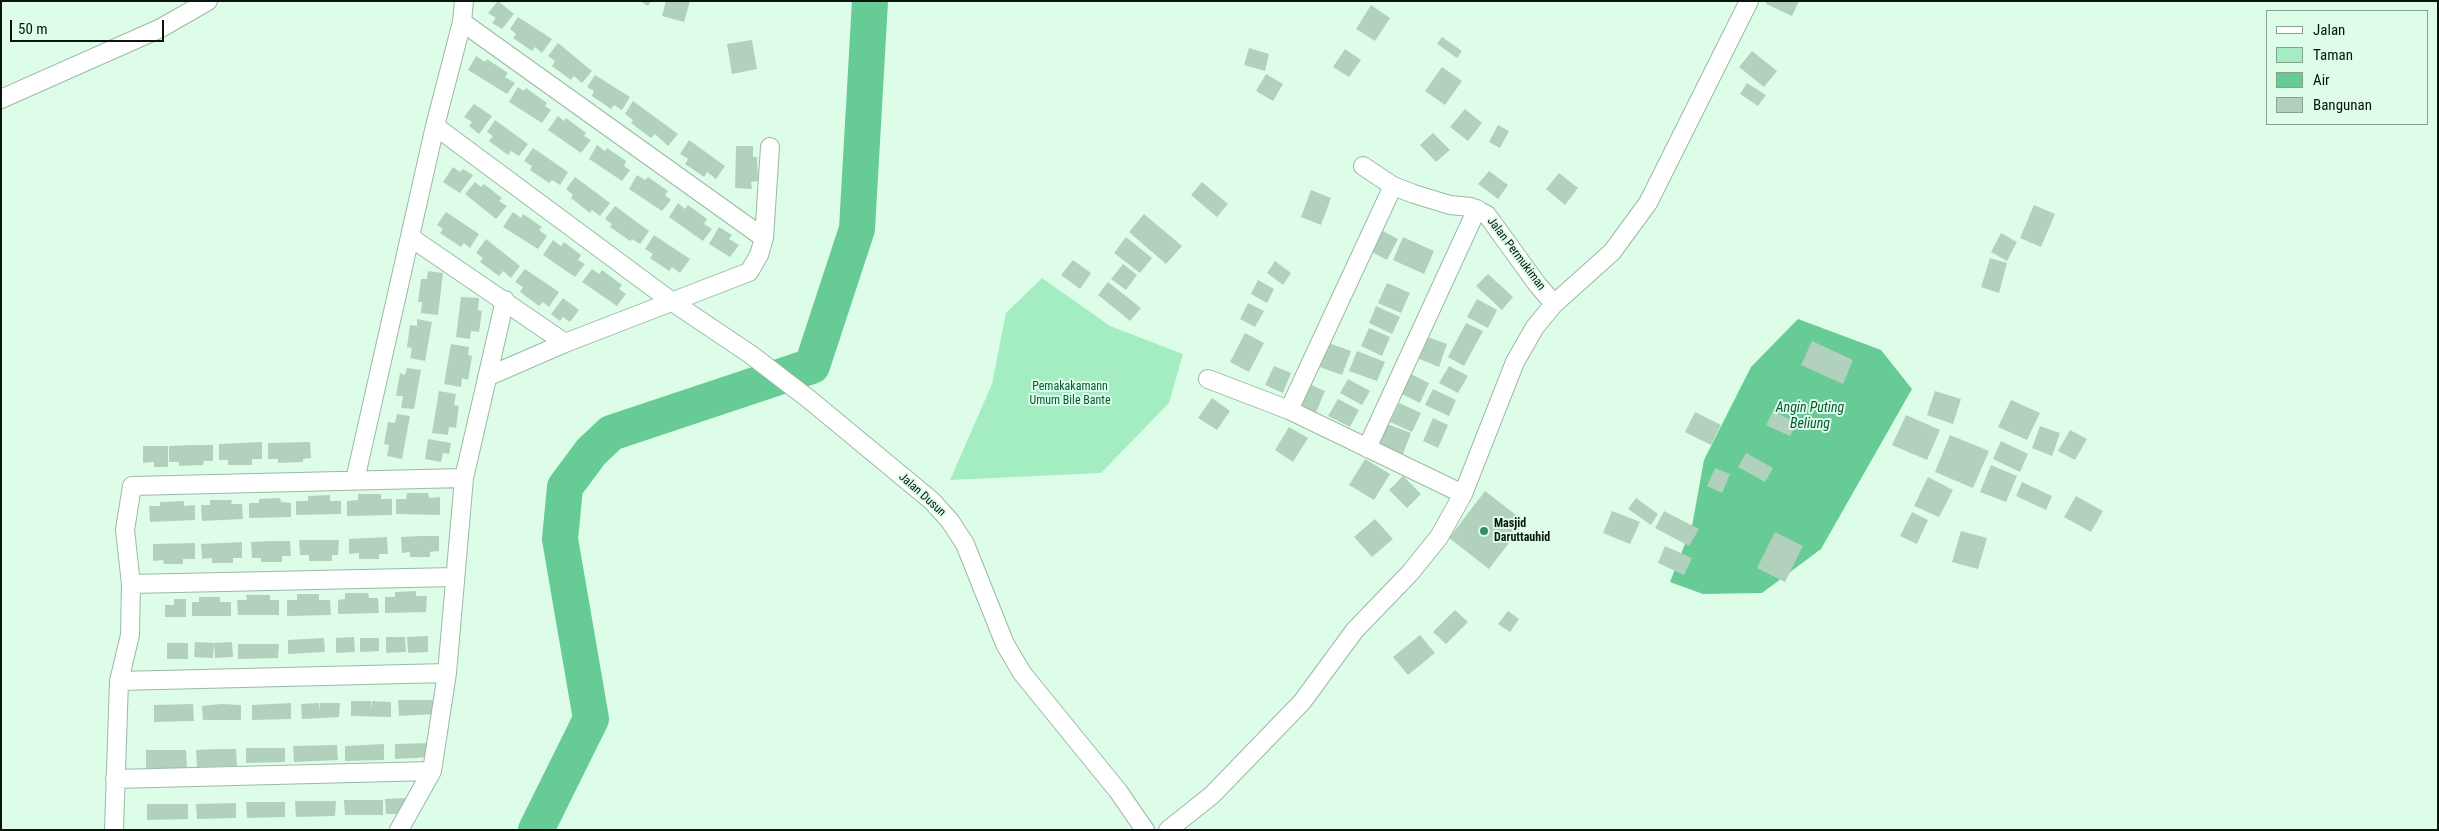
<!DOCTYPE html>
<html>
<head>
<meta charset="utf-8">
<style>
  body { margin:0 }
  #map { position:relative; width:2439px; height:831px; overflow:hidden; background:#ddfde9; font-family:"Roboto Condensed",sans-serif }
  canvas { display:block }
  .frame { position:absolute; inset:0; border:2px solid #09140e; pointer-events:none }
  .legend { position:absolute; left:2266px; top:10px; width:162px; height:115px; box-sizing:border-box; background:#ddfde9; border:1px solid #88a091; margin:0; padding:6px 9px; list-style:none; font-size:15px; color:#09140e }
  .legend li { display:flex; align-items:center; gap:10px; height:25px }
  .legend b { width:25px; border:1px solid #88a091 }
  .scale { position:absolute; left:10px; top:20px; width:154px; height:22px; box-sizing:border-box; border:2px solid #09140e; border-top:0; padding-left:6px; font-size:15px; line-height:18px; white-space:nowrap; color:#09140e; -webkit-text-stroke:4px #ddfde9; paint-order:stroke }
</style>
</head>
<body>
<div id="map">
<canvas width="2439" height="831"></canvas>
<div class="frame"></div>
<ul class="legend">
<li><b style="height:6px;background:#fff"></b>Jalan</li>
<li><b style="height:14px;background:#a4edc2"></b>Taman</li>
<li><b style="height:14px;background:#66cb94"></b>Air</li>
<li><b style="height:14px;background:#b2d1bd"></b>Bangunan</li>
</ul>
<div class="scale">50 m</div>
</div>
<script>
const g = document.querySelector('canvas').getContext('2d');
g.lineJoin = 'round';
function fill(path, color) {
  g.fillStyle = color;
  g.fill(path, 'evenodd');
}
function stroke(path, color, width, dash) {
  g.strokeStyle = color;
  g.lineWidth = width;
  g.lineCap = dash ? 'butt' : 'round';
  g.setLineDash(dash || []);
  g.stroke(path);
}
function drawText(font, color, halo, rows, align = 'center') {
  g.font = font + ' "Roboto Condensed",sans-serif';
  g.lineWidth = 4;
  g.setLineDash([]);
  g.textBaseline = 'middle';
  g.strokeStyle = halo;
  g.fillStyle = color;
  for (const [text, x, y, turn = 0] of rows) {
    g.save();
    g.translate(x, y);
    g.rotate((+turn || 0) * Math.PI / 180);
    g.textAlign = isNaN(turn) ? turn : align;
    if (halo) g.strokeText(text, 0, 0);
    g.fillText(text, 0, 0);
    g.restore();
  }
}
fill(new Path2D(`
  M1042 278 1110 326 1183 354 1169 403 1101 473 950 480 992 384 1006 313Z`), '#a4edc2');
fill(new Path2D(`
  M1798 319 1881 350 1912 389 1821 549 1762 593 1703 594 1670 582 1692 526 1704 460 1751 367Z`), '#66cb94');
stroke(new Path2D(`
  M536 830 591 719 560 539 565 487 591 452 611 433 812 366 857 229 870 1`), '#66cb94', 36);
fill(new Path2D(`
  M498 1 514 14 502 29 492 23 496 18 488 13Z
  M640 1H651L648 6Z
  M666 1H690L684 22 662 16Z
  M1767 1H1799L1792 16 1766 4Z
  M1371 5 1390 18 1375 41 1356 29Z
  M518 17 552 39 542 53 535 47 532 51 513 38 516 34 510 29Z
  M1442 37 1462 51 1457 58 1437 44Z
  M752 40 757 69 732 74 727 44Z
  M558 43 592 71 582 83 574 76 571 80 552 66 555 61 548 56Z
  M1249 48 1269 54 1265 71 1244 65Z
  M1345 49 1361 60 1349 77 1333 67Z
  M1752 51 1777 71 1764 87 1739 67Z
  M476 56 485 62 487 59 508 73 505 77 515 83 507 94 468 70Z
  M1442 67 1462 81 1445 105 1425 91Z
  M1266 74 1283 84 1273 101 1256 91Z
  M595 75 630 97 622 110 614 105 611 109 592 96 594 91 587 87Z
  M1747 83 1766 95 1758 106 1740 94Z
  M518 87 524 91 526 88 547 103 545 106 551 110 542 123 509 102Z
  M633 101 678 134 668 146 655 134 651 138 631 123 633 120 625 114Z
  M474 104 492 116 479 134 469 126 472 122 464 117Z
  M1465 109 1482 123 1468 141 1450 127Z
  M558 116 564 121 566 118 586 133 584 136 591 140 581 153 548 130Z
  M495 120 528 144 519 156 511 151 508 155 489 141 493 136 487 132Z
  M1498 125 1509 131 1500 148 1489 142Z
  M1433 133 1450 150 1436 162 1420 145Z
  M689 140 725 166 716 179 707 172 704 177 685 164 688 159 680 154Z
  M597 145 605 151 607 148 626 161 624 166 630 170 622 181 589 159Z
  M736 146H753V157H757L758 181 751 182 752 189 735 188Z
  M533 148 568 172 560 185 552 180 549 183 530 170 532 166 524 161Z
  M453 167 460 172 463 169 473 175 460 193 443 182Z
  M1489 171 1508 185 1498 199 1478 184Z
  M1559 173 1578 188 1565 205 1546 189Z
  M637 175 645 180 648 177 668 191 665 195 671 200 662 211 629 189Z
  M575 177 610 203 600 216 592 210 590 213 571 198 573 195 566 189Z
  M475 182 481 187 484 184 502 198 499 201 507 206 496 219 465 194Z
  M1202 182 1228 204 1217 217 1191 195Z
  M1311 190 1331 198 1321 225 1301 217Z
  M678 203 685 209 688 205 707 219 704 224 712 229 703 241 669 217Z
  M2034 205 2055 214 2041 247 2020 238Z
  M615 206 649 231 640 244 632 239 630 241 610 227 612 224 605 219Z
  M446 212 479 234 470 248 464 243 461 247 440 233 443 229 437 225Z
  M513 212 521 218 523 214 542 227 539 230 547 236 538 249 503 227Z
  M1144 214 1182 246 1166 264 1129 232Z
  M719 227 732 235 729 239 739 245 730 257 709 244Z
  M1377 228 1398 239 1387 260 1366 249Z
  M2001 233 2017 242 2007 261 1991 252Z
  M654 235 690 259 680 273 672 267 669 271 650 258 653 254 645 249Z
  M1126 237 1152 258 1140 273 1114 253Z
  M1403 237 1434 251 1424 274 1393 260Z
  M486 239 520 266 511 278 503 271 499 276 480 262 483 258 476 253Z
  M553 240 561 246 564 242 581 255 578 260 585 264 575 277 543 255Z
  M1990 258 2007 263 1999 293 1981 287Z
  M1073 260 1091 273 1080 289 1061 275Z
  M1275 261 1291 273 1283 285 1267 273Z
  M1123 264 1137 275 1126 290 1111 279Z
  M525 269 559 292 549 307 543 302 539 306 520 292 523 287 515 282Z
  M592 269 599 274 602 270 622 285 619 289 626 294 617 306 582 282Z
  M428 271 443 273 438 315 421 313 422 302H418L421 279H427Z
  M1488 274 1513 297 1502 310 1476 286Z
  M1258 280 1274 289 1267 303 1251 294Z
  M1108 282 1141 308 1130 321 1098 295Z
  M1387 283 1410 293 1401 313 1378 303Z
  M461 297 479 298 478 310 482 311 479 332 471 331 470 339 456 337Z
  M563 298 579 310 570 322 563 317 560 321 551 314Z
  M1477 299 1497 310 1488 328 1467 317Z
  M1248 303 1264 311 1255 327 1240 319Z
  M1376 306 1400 317 1392 334 1369 323Z
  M417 319 432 322 425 361 410 358 412 348 407 347 410 325 417 326Z
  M1466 323 1483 331 1464 366 1448 357Z
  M1369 328 1390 337 1382 356 1361 346Z
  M1245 333 1264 343 1249 372 1230 362Z
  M1425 336 1447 344 1439 367 1417 358Z
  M1323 341 1351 351 1342 375 1314 365Z
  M1812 341 1853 360 1843 384 1801 365Z
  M451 344 469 347 468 355 472 356 468 380 462 378 461 387 444 384Z
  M1357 351 1385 362 1377 381 1349 371Z
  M1274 366 1291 373 1283 393 1265 385Z
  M1449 366 1468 376 1458 393 1439 383Z
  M407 368 421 370 414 409 401 408 403 396H396L400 373 405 375Z
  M1407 372 1429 383 1420 403 1398 392Z
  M1348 379 1370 391 1362 405 1340 393Z
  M1309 384 1325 391 1315 415 1299 409Z
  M1433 389 1456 400 1449 416 1425 405Z
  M439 391 456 394 454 405 459 406 456 428 449 427 448 435 432 433Z
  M1935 391 1961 399 1953 424 1927 415Z
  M1212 398 1230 411 1217 430 1198 418Z
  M1338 399 1359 410 1350 427 1328 416Z
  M2011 400 2040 413 2027 440 1998 427Z
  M1399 403 1421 413 1412 432 1390 422Z
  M1773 411 1797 423 1790 436 1766 425Z
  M1695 412 1721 425 1711 445 1685 432Z
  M397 414 410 416 402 459 387 456 389 445 384 444 388 422 395 423Z
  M1906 415 1940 430 1927 460 1892 445Z
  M1433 418 1448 425 1438 448 1423 441Z
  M1382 422 1411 433 1402 456 1373 444Z
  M2040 426 2060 433 2052 456 2032 448Z
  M1289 427 1308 438 1293 462 1275 450Z
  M2070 430 2087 439 2075 460 2058 451Z
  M1950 435 1989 451 1973 488 1935 472Z
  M428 439 451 443 449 454 443 453 441 462 425 459Z
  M2001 441 2028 454 2020 472 1993 459Z
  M262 442V459H252V465H228V460H219V444Z
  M310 442 311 458 303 459V462L278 463V459H268V443Z
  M192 445H213V461H204L203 465 179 466V462H169V446Z
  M143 446H168V467H154V462L143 463Z
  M1746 453 1773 468 1765 482 1738 467Z
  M1365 459 1390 474 1374 500 1349 485Z
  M1991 465 2017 476 2006 502 1980 492Z
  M1715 468 1730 474 1722 493 1707 486Z
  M1403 476 1421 494 1407 508 1389 490Z
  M1928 477 1953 490 1939 517 1914 506Z
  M2022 482 2052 496 2046 510 2016 496Z
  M1485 491 1525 522 1489 569 1449 538Z
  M407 493H428L429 498 440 497V515L396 514V499H406Z
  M358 494H381V499H392V515L347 516V501L358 500Z
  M330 495V501H341V514L296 515V501H308V496Z
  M2076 496 2103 511 2091 532 2064 517Z
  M280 498 281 502 291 503V517L249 518V503H259V499Z
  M1636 498 1658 514 1651 525 1628 509Z
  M210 500H232L231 504H242L243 519 202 521 201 505H210Z
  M184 501V506L195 505V520L150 522 149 506H160V502Z
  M1612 511 1640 522 1630 544 1603 533Z
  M1664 511 1699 529 1689 546 1655 528Z
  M1912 512 1928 520 1917 544 1900 536Z
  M1375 519 1393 539 1372 557 1354 537Z
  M1961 531 1987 538 1978 569 1952 562Z
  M1775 532 1803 546 1785 582 1757 568Z
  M420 536H439V551L430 552V557H410V552L402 553 401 537Z
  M387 537 388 554H379V559H359V553L349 554V539Z
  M299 540H339L338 555H332V561H309V555H300Z
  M271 541H290L291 556H282V562H261V558H252L251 542Z
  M242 542V558H233V563H212V558L202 559 201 544Z
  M195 543V559H183V564H164L163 560 153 561V544Z
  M1665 546 1692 558 1684 575 1658 563Z
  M416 591V596H427L426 612 385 613V597H395V592Z
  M345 593H368L369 598H378L379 613 338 614V600L345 599Z
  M297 594H319V600H330L331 615 287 616V600H297Z
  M246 595H270V600H279V615H238L237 600H247Z
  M199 597H220V602H231V616H192V602H199Z
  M174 599H186V617H165V605H174Z
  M1455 610 1468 622 1446 644 1433 632Z
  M1508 611 1519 619 1510 632 1498 624Z
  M1420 635 1435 653 1408 675 1393 657Z
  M428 636V652L408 653 407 637Z
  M354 637 355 652 336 653V638Z
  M386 637H405L406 652 386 653Z
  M324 638 325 652 288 654V640Z
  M360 638H379V651L360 652Z
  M195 642 214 643 213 658 194 657Z
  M232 642 233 657 215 658 214 643Z
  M167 643H188V659H167Z
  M238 644H279L278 658 238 659Z
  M398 700H437V714L399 716Z
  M351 701H371V710L372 701 391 702V717L351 716Z
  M291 703V719L252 720V705Z
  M319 703 320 712V703H340L339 717 302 719 301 704Z
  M193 704 194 721 154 722V705Z
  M221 704 241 705V720H203L202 706Z
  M433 743V757L395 759V744Z
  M384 744V760L345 761V746Z
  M337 745 338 760 294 762 293 746Z
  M246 748H285V762L246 763Z
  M217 749H236L237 766 197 767 196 750Z
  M146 750H186L187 768H146Z
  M405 798 406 814H386L385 799Z
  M344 800H383V815H345Z
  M295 801H336L335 816 296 817Z
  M246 802H285V817L247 818Z
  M236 803V818L197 819 196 804Z
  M147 804H188V819L147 820Z`), '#b2d1bd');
const street = new Path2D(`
  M462 22 764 238
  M1 99 161 28 208 1
  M435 126 671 301 750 354 810 400 932 501 950 521 965 544 1005 644 1022 673 1118 791 1145 830
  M1363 166 1393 186 1414 194 1450 205 1471 207 1487 215 1537 284 1554 304
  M410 237 565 343
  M489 376 565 343 749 272 759 255 764 238 770 147
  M1208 379 1289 410 1463 494
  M1289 410 1393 186
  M1367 448 1477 209
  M355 480 435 126 462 22 464 1
  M131 584 454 577
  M119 681 447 673
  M115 779 432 771
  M114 830 119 681 130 635 131 584 125 530 132 486 464 478
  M399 830 432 771 447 673 464 478 505 300
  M1168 830 1212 795 1302 702 1355 630 1410 573 1439 537 1463 494 1515 362 1535 327 1554 304 1612 252 1648 203 1749 1`);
stroke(street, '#9bb9a6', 20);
stroke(street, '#fff', 18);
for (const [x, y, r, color] of [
  [1484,531,5,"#398f63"]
]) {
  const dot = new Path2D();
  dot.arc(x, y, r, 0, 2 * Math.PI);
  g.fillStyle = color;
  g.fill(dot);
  stroke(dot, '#ddfde9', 2);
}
drawText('12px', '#09140e', '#ddfde9', [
  ["Jalan Permukiman",1516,254,53],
  ["Jalan Dusun",922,495,42]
]);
drawText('12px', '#065836', '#ddfde9', [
  ["Pemakakamann",1070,387],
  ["Umum Bile Bante",1070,401]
]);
drawText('bold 12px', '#09140e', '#ddfde9', [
  ["Masjid",1494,524],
  ["Daruttauhid",1494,538]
], 'left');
drawText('italic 14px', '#085937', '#ddfde9', [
  ["Angin Puting",1810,408],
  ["Beliung",1810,424]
]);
</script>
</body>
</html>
